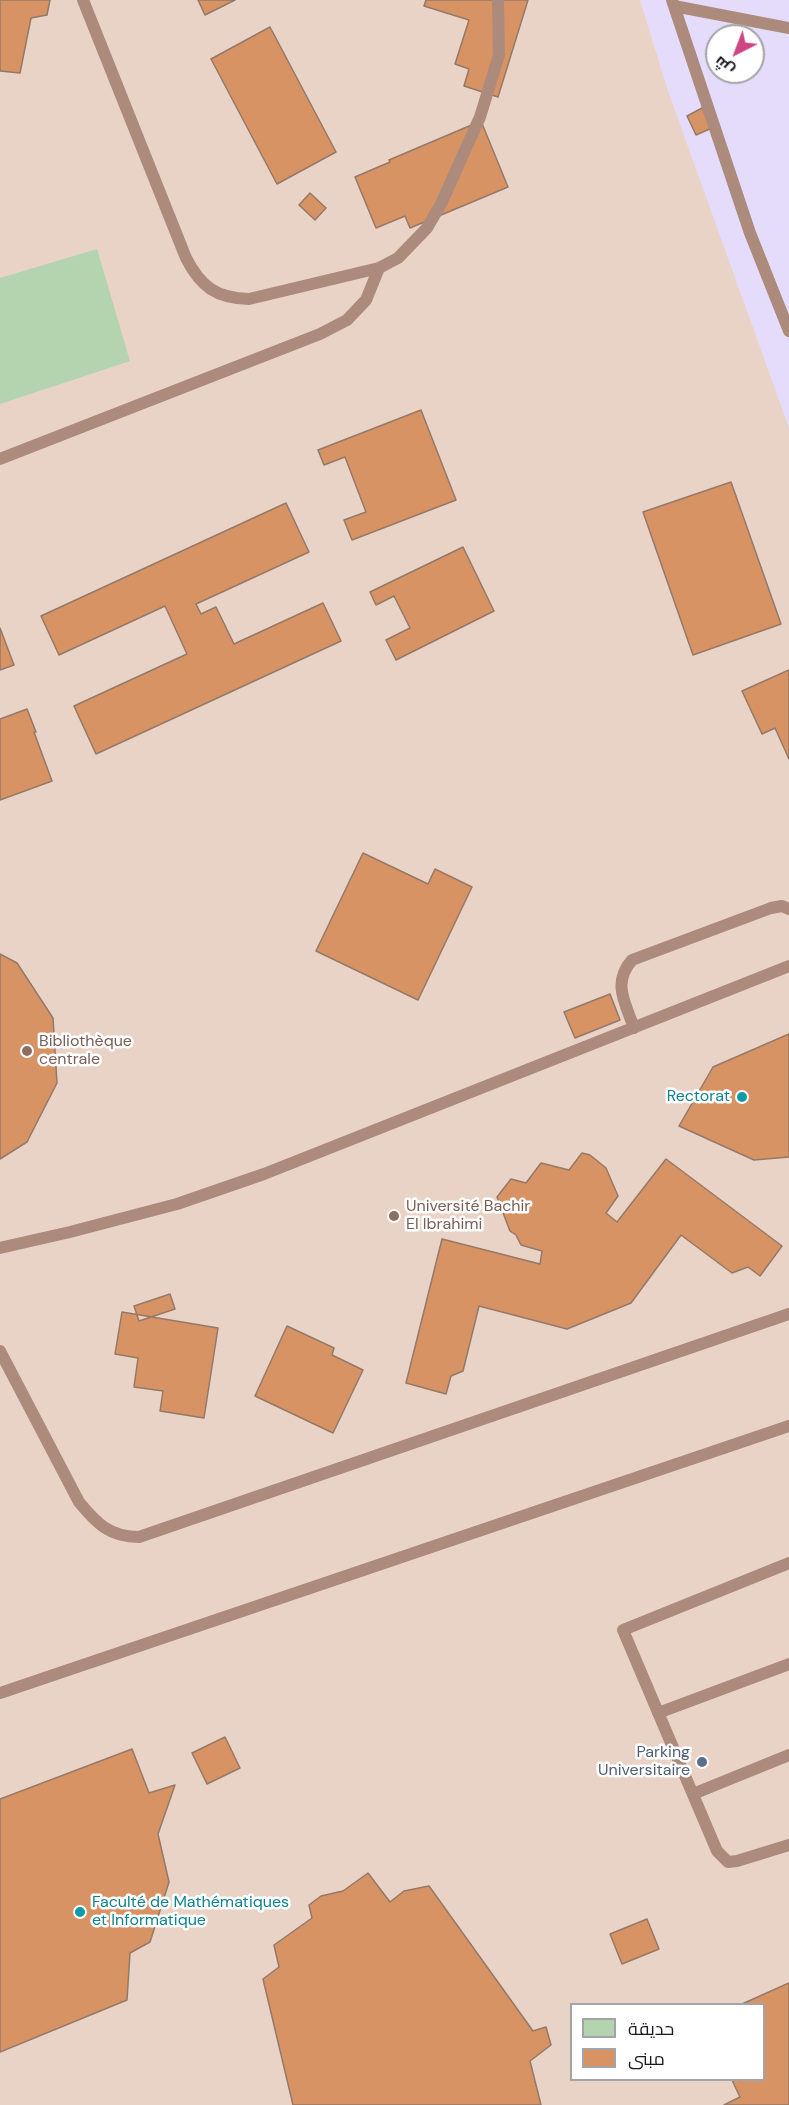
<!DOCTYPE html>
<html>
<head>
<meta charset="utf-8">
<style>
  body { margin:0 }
  #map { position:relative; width:789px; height:2105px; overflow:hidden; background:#e5dcfb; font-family:"DM Sans",Cairo,sans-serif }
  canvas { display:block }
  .legend { position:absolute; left:570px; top:2003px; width:195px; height:78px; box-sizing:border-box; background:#fff; border:2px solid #a4a3a7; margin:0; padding:8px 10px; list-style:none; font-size:18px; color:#1b1822 }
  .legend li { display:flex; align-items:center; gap:12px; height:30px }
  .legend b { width:30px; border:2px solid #a4a3a7 }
  .north { position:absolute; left:705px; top:24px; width:60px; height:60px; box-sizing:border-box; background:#fff; border:2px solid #a4a3a7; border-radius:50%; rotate:222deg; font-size:16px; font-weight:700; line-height:24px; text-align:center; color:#1b1822 }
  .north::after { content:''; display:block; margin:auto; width:21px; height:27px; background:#cd4683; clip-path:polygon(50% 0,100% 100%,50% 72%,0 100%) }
</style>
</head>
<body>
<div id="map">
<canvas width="789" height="2105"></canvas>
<ul class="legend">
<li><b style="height:16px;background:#b3d4ae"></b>حديقة</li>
<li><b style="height:16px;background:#d89365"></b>مبنى</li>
</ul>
<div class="north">ش</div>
</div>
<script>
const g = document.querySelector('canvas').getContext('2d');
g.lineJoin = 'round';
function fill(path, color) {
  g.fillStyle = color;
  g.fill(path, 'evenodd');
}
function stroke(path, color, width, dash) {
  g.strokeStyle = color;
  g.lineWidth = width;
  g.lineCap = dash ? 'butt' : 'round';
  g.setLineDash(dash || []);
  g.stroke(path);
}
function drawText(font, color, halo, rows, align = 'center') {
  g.font = font + ' "DM Sans",sans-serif';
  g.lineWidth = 5;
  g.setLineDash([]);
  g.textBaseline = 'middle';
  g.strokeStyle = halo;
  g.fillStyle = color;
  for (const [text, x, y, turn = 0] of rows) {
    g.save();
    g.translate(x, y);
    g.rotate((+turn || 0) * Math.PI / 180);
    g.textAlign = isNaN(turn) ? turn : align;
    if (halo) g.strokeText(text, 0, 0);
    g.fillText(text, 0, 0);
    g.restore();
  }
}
fill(new Path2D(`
  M0 0H640L668 91 789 428V2105H0ZM572 2004H764V2080H572Z`), '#e9d3c6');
fill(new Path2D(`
  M97 249 130 361 0 404V278Z`), '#b3d4ae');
const building = new Path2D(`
  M0 0H50L47 15 31 18 20 73 0 71Z
  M198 0H235L205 15Z
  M426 0H528L498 97 464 86 469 69 455 64 469 20 424 6Z
  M270 27 336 152 277 184 211 59Z
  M702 108 712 128 696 135 687 116Z
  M481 121 508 187 410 228 405 216 376 228 355 177 390 162 389 160Z
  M310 193 326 208 315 220 299 205Z
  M421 410 456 500 352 540 344 520 366 512 345 457 324 465 318 450Z
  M731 482 781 624 693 655 643 512Z
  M286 503 309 552 196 604 201 614 216 607 234 644 323 603 341 641 96 754 74 706 187 654 165 606 59 655 41 616Z
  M463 547 494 611 396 660 386 640 410 628 394 596 376 605 370 592Z
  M0 628 14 665 0 670Z
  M789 670V759L775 728 762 734 742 691Z
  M27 709 36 732H34L52 781 0 800V719Z
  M363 853 428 884 435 869 472 887 418 1000 316 951Z
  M0 954 17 963 53 1018 57 1083 27 1142 0 1159Z
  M610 994 620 1020 575 1038 564 1012Z
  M789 1034V1157L754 1160 679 1126 713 1067Z
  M582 1153 590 1155 606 1168 618 1196 606 1213 617 1222 666 1159 782 1246 760 1276 748 1267 732 1273 681 1235 631 1303 567 1329 479 1306 463 1371 451 1376 446 1394 406 1383 442 1239 540 1264 542 1251 521 1245 516 1235 510 1231 497 1197 511 1179 526 1183 541 1163 569 1170Z
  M170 1294 175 1309 139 1321 134 1306Z
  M122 1312 218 1328 204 1418 160 1411 163 1391 134 1387 138 1358 115 1354Z
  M287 1326 334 1348 332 1355 363 1370 333 1433 255 1396Z
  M225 1737 240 1768 207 1784 192 1753Z
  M132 1749 149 1793 175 1785 158 1834 169 1882 150 1942 130 1953 127 2000 0 2052V1799Z
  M368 1873 390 1902 404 1891 429 1886 533 2031 546 2027 551 2045 530 2061 541 2105H293L263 1979 279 1967 274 1945 312 1918 309 1905 321 1896 343 1891Z
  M647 1919 659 1949 622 1964 610 1934Z
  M789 1983V2105H724L740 2097 732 2080H764V2004H742Z`);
fill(building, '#d89365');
stroke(building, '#957968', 1.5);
stroke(new Path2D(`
  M83 0 186 258C201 287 216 298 249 299L379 268 398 258 427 228 441 204 480 117 499 55 498 0
  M672 0 750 233 789 331
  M674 6 789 28
  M0 459 320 334 347 320 366 300 379 268
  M634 1028C625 1002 612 983 632 960L771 908 782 906 789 909
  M0 1248 70 1232 177 1204 264 1174 789 966
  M0 1351 79 1502C97 1524 110 1537 139 1537L789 1314
  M789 1563 623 1630 717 1851 728 1862 737 1861 789 1845
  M0 1693 789 1426
  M658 1713 789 1664
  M693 1794 789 1755`), '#ad8b7c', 12);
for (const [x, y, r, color] of [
  [27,1051,6,"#8d6e63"],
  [742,1097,6,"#0f9aa8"],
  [394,1216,6,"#8d6e63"],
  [702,1762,6,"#5c6f8a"],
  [80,1912,6,"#0f9aa8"]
]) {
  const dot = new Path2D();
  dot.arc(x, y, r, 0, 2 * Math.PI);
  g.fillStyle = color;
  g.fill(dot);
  stroke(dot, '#fff', 2);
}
drawText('16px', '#785e54', '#fff', [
  ["Bibliothèque",39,1042],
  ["centrale",39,1060],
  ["Université Bachir",406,1207],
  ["El Ibrahimi",406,1225]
], 'left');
drawText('16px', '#0d838f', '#fff', [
  ["Rectorat",730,1097],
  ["Faculté de Mathématiques",92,1903,"left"],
  ["et Informatique",92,1921,"left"]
], 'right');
drawText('16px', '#4e5e75', '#fff', [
  ["Parking",690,1753],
  ["Universitaire",690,1771]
], 'right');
</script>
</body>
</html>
